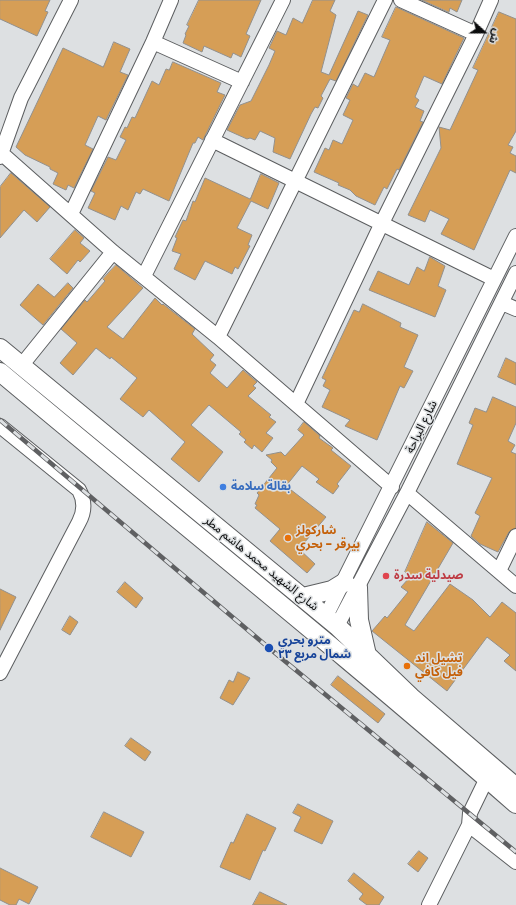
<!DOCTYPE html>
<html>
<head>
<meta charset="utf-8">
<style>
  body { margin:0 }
  #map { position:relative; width:516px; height:905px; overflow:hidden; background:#dde0e2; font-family:Poppins,"Noto Sans Arabic",sans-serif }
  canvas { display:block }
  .north { position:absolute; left:464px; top:12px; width:40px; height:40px; -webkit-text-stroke:3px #dde0e2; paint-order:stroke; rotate:111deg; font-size:11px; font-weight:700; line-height:16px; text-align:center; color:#0b0c0d }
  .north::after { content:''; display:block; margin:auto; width:14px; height:18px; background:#0b0c0d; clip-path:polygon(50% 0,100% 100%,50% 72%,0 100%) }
</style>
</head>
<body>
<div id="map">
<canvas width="516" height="905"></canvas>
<div class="north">ش</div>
</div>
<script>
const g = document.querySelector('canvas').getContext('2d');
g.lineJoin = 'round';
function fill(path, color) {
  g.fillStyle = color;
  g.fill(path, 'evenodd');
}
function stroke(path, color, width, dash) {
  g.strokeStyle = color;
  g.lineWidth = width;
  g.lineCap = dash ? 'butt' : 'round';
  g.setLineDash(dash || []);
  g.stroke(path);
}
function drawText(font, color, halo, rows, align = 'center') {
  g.font = font + ' Poppins,"Noto Sans Arabic",sans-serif';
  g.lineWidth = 3;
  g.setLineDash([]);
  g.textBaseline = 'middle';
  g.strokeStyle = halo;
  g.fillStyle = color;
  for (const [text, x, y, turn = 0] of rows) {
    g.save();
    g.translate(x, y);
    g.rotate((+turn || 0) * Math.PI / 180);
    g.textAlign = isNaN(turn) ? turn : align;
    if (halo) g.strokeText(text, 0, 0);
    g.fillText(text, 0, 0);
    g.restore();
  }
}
const building = new Path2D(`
  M0 0H50L45 11 48 12 37 36 0 19Z
  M199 0H261L246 34 250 36 241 57 233 53 231 58 204 46 202 52 183 43 186 35 185 34 189 26 187 25Z
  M313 0H335L330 11 336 15 321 72 329 75 358 11 368 15 336 81 330 79 321 96 323 98 318 108 315 107 311 114 290 159 273 152 275 138 260 131 255 140 250 138 247 139 227 130 240 105 251 101 269 65 275 51 269 48 277 31 286 35 293 18 302 23Z
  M422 0H462L457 12 450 8 449 12Z
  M396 7 464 38 442 84 424 76 415 97 419 100 415 107 424 111 420 121 423 122 399 170 397 169 387 189 384 187 375 205 356 196 350 190 338 185 339 183 314 172 325 148 329 150 333 140 342 144 353 120 343 115 350 100 346 98 353 84 358 87 365 73 374 77 390 40 382 37Z
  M499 12 516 19V131L508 145 513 147 510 153 516 156V173L510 170 474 250 441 234 449 219 430 210 425 222 408 215 441 148 439 127 450 130 478 70 473 68Z
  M114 42 130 49 120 72 128 75 106 120 98 116 85 145 93 149 74 188 68 185 66 190 53 184 58 173 50 169V167L25 155 16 147 63 48 103 67Z
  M173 62 221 83 217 92 225 95 203 140 198 137 195 143H193L169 201 143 189 140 194 136 192 128 210 121 206 115 220 88 208 95 193 91 191 108 157 116 160 126 140 120 137 125 127 127 128 132 117 135 118 152 81 159 85 166 69 169 70Z
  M11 173 50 207 37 222 24 210 0 238V187Z
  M261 174 279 183 268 209 251 201 237 228 252 235 248 245 250 246 238 269 235 267 232 274 205 261 195 280 174 269 181 254 172 251 177 238 175 237 183 220 186 221 193 201 195 202 205 178 250 199Z
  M75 230 84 238 80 243 90 251 80 262 78 260 67 274 50 259Z
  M430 257 445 266 438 286 446 290 435 317 369 290 378 271 409 285 417 267 424 271Z
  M116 265 143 288 107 327 123 339 155 298 162 305 163 304 195 329 192 334 214 355 210 360 216 365 210 373 227 388 243 370 257 382 253 386 256 388 248 396 271 415 269 417 276 422 266 433 273 438 262 452 254 445 252 449 244 442 246 440 239 434 241 432 209 405 191 425 223 452 199 482 171 459 185 442 149 410 143 417 120 399 137 378 111 357 110 359 96 348 73 375 60 363 77 343 61 329 85 300 87 302 105 281 103 279Z
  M68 283 73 288 43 325 20 305 38 284 54 297Z
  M363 304 401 323 400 327 418 335 404 367 413 371 404 388 400 386 377 440 345 426 350 420 322 407 330 390 323 386 326 380 322 378 354 310 359 312Z
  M506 358 516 363V385L498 377Z
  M493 397 516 407V423L508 441 515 445 511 452 516 454V528L509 532 498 552 480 544 471 536 480 516 475 513 492 478 457 464 473 425 469 423 475 408 486 412Z
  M304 422 320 436 319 438 333 448 331 450 351 466 337 484 339 486 333 494 316 482 319 479 302 466 286 486 326 517 299 549 315 564 307 573 270 541 280 529 255 508 257 505 255 504 259 495 257 493 277 468 271 462 272 460 266 455 281 452 285 456 304 435 298 430Z
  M427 522 453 543 405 625 414 631 450 584 473 600 490 617 502 602 516 613V671L504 661 510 655 487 637 447 691 372 631 385 616 387 618 408 592 401 587 410 577 405 572Z
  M125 582 143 598 136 608 117 592Z
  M0 589 16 597 0 630Z
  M70 616 78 622 70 635 62 630Z
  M238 672 250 678 233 705 220 698 229 680 233 682Z
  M338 676 385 714 378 723 331 685Z
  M131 738 151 752 145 761 125 746Z
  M298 804 333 821 322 844 294 831 301 817 293 813Z
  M104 812 144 832 131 857 91 837Z
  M247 814 276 828 265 851 263 850 250 880 220 867 231 842 233 843Z
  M419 851 428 858 418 872 408 864Z
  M0 868 38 887 29 904 19 899 16 905H10L0 900Z
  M354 873 384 897 379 905H367L359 899 363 894 348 881Z
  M260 892 287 905H253Z`);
fill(building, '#d69e56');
stroke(building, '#92908d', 1);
const minor = new Path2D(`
  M401 0 476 34
  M153 42 242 82
  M212 140 494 279
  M0 152 113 252 218 337 392 487
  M0 157 21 98 71 0
  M71 214 153 42 171 0
  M144 276 283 0
  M502 303 516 309
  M218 337 385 0
  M21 366 113 252
  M296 404 381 225 476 34 491 0
  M0 426 79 490C85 501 85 511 79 522L0 673
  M407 493 516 586
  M499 571 516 536
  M326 616 516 236
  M337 626 407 493 516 273
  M469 825 516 862
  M429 905 469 825 470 813 487 778`);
const major = new Path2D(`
  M0 348 337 626 411 697 516 787
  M0 372C172 516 347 656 516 804
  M358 587 359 620 367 655
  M303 597 332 590 345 582`);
stroke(minor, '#5c5e60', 16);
stroke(major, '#5c5e60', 20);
stroke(minor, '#fff', 14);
stroke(major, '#fff', 18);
const rail = new Path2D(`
  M0 420 269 648 516 852`);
stroke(rail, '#5f6062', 4.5);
stroke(rail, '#dde0e2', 3, [9]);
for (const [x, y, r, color] of [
  [223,487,4,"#3f7fe0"],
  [288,538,4,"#e8710a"],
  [386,576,4,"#e0444e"],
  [269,648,5,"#1a4fb4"],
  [407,666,4,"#e8710a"]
]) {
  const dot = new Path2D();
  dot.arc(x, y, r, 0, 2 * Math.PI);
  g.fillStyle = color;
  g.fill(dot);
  stroke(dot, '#dde0e2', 1.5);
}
drawText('12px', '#0b0c0d', '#dde0e2', [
  ["شارع البراحة",422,427,-64],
  ["شارع الشهيد محمد هاشم مطر",261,564,39]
]);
drawText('bold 12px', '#366cbe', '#dde0e2', [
  ["بقالة سلامة",231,487]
], 'left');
drawText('bold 12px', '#c56008', '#dde0e2', [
  ["شاركولز",296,531],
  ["بيرقر - بحري",296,545],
  ["تشيل اند",415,659],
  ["فيل كافي",415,673]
], 'left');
drawText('bold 12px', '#be3a42', '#dde0e2', [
  ["صيدلية سدرة",394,576]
], 'left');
drawText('bold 12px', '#164399', '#dde0e2', [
  ["مترو بحري",278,641],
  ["شمال مربع ٢٣",278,655]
], 'left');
</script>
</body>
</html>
